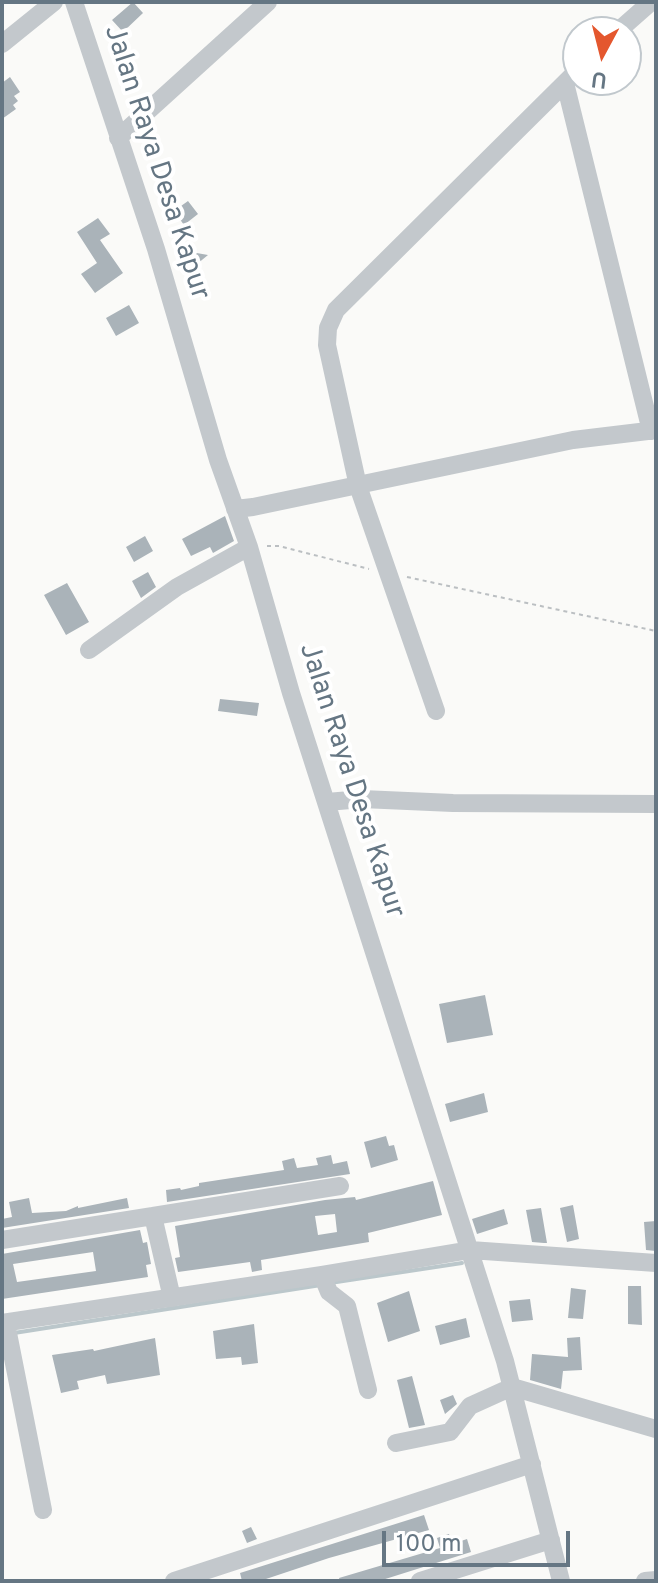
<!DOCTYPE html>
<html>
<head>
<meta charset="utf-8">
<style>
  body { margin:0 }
  #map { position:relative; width:658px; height:1583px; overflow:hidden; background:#fafaf8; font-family:Overpass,sans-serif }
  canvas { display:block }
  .frame { position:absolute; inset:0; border:4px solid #657683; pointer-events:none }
  .north { position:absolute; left:562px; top:16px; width:80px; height:80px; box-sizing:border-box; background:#fff; border:2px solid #c1c8cd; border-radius:50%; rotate:187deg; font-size:22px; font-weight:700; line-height:32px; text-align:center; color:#657683 }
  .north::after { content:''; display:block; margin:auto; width:28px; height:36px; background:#e4572e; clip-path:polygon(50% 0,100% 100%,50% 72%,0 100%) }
  .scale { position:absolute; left:382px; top:1531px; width:188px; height:36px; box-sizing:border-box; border:4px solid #657683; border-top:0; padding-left:10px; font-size:24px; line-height:28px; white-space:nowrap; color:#657683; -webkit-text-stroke:6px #fff; paint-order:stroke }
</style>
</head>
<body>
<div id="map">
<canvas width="658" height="1583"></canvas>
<div class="frame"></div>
<div class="north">U</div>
<div class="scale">100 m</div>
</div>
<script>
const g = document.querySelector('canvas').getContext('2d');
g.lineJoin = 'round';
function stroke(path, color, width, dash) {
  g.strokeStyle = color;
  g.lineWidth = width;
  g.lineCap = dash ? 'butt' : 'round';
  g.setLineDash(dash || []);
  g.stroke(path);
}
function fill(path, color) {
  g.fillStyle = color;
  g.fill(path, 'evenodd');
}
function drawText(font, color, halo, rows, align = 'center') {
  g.font = font + ' Overpass,sans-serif';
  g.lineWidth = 8;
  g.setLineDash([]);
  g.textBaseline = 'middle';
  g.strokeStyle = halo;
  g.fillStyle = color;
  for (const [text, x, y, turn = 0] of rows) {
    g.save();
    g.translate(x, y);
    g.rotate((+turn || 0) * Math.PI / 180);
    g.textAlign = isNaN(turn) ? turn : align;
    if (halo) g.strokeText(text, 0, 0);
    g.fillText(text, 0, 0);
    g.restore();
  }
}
stroke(new Path2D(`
  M330 1283 462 1263
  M14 1333 321 1285`), '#bbc7cb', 4);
fill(new Path2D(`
  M133 2 143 13 123 32 112 20Z
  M10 77 20 92 14 96 18 101 13 105 16 109 2 119V83Z
  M188 201 198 214 184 225 174 211Z
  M98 218 110 234 100 240 123 273 95 293 81 274 97 263 77 232Z
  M174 249 208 255 191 269Z
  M129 305 139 323 116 336 106 318Z
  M225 516 234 541 213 553 210 547 191 556 182 539Z
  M145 536 153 551 134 562 126 547Z
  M148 572 156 587 141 598 132 581Z
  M67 583 89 622 66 635 44 595Z
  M220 699 259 703 257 716 218 711Z
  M485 995 493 1035 447 1043 439 1004Z
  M484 1093 488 1112 450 1122 445 1104Z
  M386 1136 389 1146 394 1145 398 1160 371 1168 364 1142Z
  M331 1155 333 1164 347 1161 350 1174 167 1202 166 1190 180 1188 181 1190 199 1186V1183L284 1170 282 1161 294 1158 297 1168 318 1165 316 1158Z
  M433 1181 442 1215 368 1233 369 1242 261 1260 262 1270 252 1272 250 1262 178 1272 175 1258 180 1257 175 1226 325 1200 355 1197 356 1200ZM335 1214 337 1232 318 1235 315 1216Z
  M29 1198 32 1213 66 1211 78 1206V1208L127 1198 129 1208 2 1228V1219L12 1217 9 1202Z
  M573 1205 579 1239 567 1242 560 1208Z
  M541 1208 547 1243H544L532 1242 526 1210Z
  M504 1209 508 1224 477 1234 472 1219Z
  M656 1221V1251L646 1250 644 1222Z
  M140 1230 143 1243 147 1242 151 1264 146 1265 148 1277 2 1299V1254ZM93 1252 96 1271 17 1282 13 1264Z
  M628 1286H641L642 1325 628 1324Z
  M571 1288 586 1290 583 1319 568 1318Z
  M409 1291 420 1331 388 1342 377 1303Z
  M530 1299 533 1320 512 1322 509 1301Z
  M466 1318 470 1337 440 1345 435 1326Z
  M254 1324 258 1363 242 1365 241 1357 216 1359 213 1331Z
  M580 1337 582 1370 563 1371 561 1389 530 1380 532 1354 568 1357 567 1338Z
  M155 1338 160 1375 107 1384 105 1375 77 1381 79 1389 61 1393 52 1355 93 1349 94 1351Z
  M412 1376 425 1425 409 1428 397 1380Z
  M453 1395 457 1404 445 1414 440 1400Z
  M424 1515 429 1530 329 1558 260 1581H242L240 1573Z
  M251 1527 257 1539 247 1543 242 1531Z
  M449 1534 452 1544 467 1539 471 1552 379 1581H340L339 1578 440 1548 437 1538Z`), '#aab3b9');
stroke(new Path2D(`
  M267 546H279L369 569
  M407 577 656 631`), '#bbbfc2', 2, [4, 4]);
stroke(new Path2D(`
  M74 2 156 249 218 460 249 547 291 693 505 1361 561 1581
  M617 32 651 2
  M2 44 54 2
  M565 83 651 431
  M118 138 268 2
  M235 509 253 507 573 440 656 430
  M89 650 177 587 249 547
  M436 711 358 486 327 345 328 328 336 310 578 70
  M327 802 362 799 453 803 656 804
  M2 1240 153 1216
  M322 1275 329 1292 347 1306 368 1390
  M172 1298 153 1216 340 1186
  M2 1323 322 1275 470 1250 656 1263
  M6 1323 43 1510
  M396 1443 450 1432 470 1406 512 1387 656 1429
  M174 1581 532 1464
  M420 1581 551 1540
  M645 1581 656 1580`), '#c3c8cc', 18);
drawText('28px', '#657683', '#fff', [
  ["Jalan Raya Desa Kapur",155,163,72],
  ["Jalan Raya Desa Kapur",350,781,72]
]);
</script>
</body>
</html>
